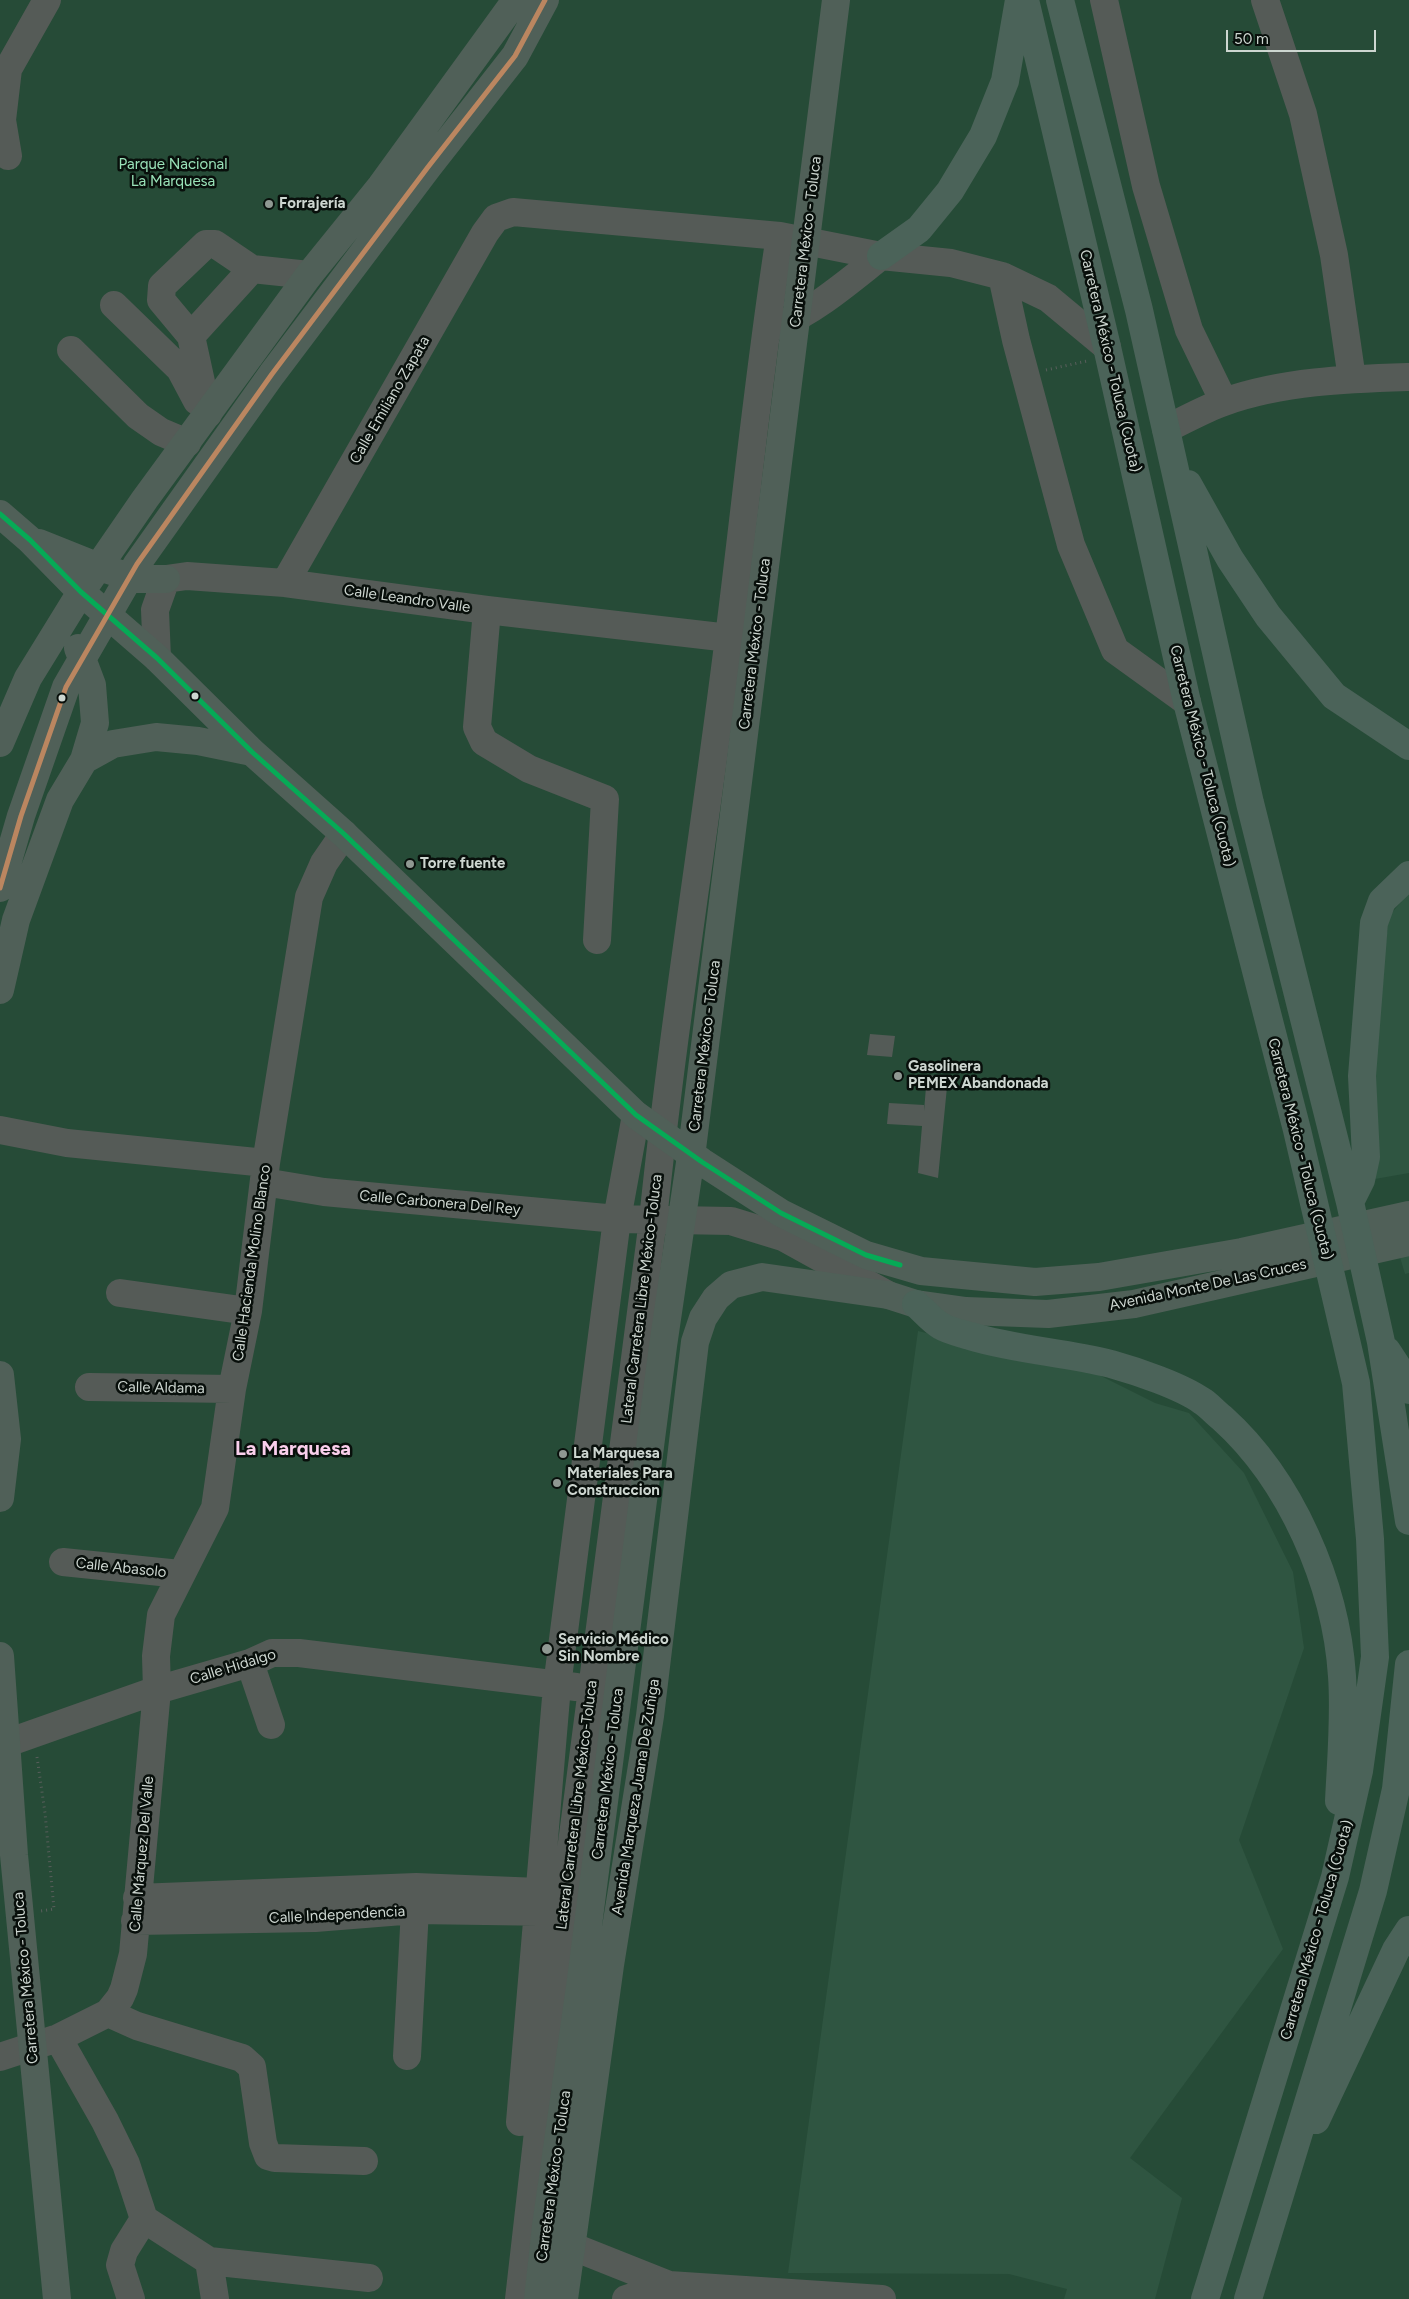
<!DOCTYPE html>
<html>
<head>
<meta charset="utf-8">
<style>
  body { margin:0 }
  #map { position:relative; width:1409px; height:2299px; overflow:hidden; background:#1c2420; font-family:Figtree,sans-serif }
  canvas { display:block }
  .scale { position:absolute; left:1226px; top:30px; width:150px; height:22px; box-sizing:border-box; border:2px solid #cdd6d0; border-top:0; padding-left:6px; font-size:15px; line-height:18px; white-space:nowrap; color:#cdd6d0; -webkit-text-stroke:4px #080f0b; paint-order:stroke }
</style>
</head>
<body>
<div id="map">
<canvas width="1409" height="2299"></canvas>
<div class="scale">50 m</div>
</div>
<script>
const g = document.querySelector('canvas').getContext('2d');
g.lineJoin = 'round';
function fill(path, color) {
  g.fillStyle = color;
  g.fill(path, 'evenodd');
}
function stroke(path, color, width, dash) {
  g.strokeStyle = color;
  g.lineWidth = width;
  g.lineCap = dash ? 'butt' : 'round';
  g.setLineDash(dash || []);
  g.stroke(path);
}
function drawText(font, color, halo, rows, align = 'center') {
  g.font = font + ' Figtree,sans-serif';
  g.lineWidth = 5;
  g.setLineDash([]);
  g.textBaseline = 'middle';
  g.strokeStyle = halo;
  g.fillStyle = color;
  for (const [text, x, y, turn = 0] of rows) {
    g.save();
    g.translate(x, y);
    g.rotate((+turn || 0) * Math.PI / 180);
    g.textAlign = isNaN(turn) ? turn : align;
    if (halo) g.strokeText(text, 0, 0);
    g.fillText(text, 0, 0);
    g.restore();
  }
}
fill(new Path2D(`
  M0 0H1409V2299H0Z`), '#264b37');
fill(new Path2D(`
  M1409 893V1173L1358 1182 1389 916Z
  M1409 1244V1273L1405 1274 1397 1247Z
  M918 1331 1097 1374 1155 1403 1189 1413 1244 1473 1293 1572 1304 1648 1239 1840 1283 1949 1130 2158 1182 2198 1155 2299H1064L1067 2289 1009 2274 788 2273Z`), '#2f5541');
fill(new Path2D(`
  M870 1034 895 1036 892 1057 867 1055Z
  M927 1075 948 1077 938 1178 918 1173 922 1126 887 1124 889 1103 924 1105V1111Z`), '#545b57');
stroke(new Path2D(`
  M1046 370 1087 361
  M37 1757 45 1813 54 1909 41 1911`), '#585e5b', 3, [1, 4]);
stroke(new Path2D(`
  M1104 0 1146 186 1189 330 1224 402
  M1265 0 1303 114 1334 255 1352 379
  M8 156 2 120 8 69 47 0
  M1002 276 1016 340 1071 545 1115 650 1187 702
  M114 305 180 369 197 401
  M778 326C816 310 848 282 881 256
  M191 336 161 300 162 286 206 244H215L252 269
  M71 350 138 416 161 432 187 443
  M208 414 191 336 252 269 309 275
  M1166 429C1185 420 1204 409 1224 402 1283 381 1348 379 1409 377
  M285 583 485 233 496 218 513 212 780 236 881 256 951 263 1002 276 1048 298 1107 347
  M487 610 477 727 484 742 529 769 605 799 597 940
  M157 658 155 610 166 579 187 576 285 583 487 610 729 638
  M0 1130 67 1143 266 1163
  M264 1182 324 1192 617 1219 731 1221 783 1237 888 1295
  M120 1293 248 1311
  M89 1387 232 1389
  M63 1562 180 1574
  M250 1663 271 1725
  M7 1743 157 1690 250 1663 272 1653H299L576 1687
  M137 1898 416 1887 539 1892 558 1891
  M135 1921 315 1918 415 1910 555 1912
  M108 2013 137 2026 242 2058 252 2067 263 2143 268 2156 275 2158 364 2161
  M407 2056 416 1891
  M0 2057 55 2039
  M520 2122 557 1686 617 1219 636 1115
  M144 2219 209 2261 369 2278
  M571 2246 669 2285 882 2299
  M209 2261 215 2299
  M131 2299 120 2265 124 2251 144 2219 126 2164 105 2121 58 2038 108 2013 120 1998 124 1989 133 1954 157 1690 156 1656 161 1615 215 1508 232 1389 248 1311 266 1163 309 897 324 863 344 834
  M519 2299 563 1912 653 1220C673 1025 705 831 729 637 746 503 759 369 780 236
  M626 2299 669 2285`), '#555b57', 28);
stroke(new Path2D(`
  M0 514 30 540 81 592 157 658 252 752 344 834 636 1115 702 1162 781 1213 866 1255 921 1271 1035 1282 1099 1277 1242 1252 1409 1215
  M39 543 99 567 136 579H166
  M78 648 92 685 95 723 84 760
  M0 743 28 678 81 592 145 499 309 275 381 186 516 0
  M0 888 21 816 66 687 137 564 272 374 428 167 515 56 545 0
  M0 990 16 920 60 800 84 760 113 744 156 737 198 741 252 752
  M0 1375 7 1439 0 1498
  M0 1656 14 1855 57 2299
  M538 2299 546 2226 580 1987 663 1346 692 1149 836 0
  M564 2299 610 1965 650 1716 695 1342 703 1318 716 1298 731 1285 762 1277 888 1295 916 1304 966 1311 1048 1314 1134 1304 1409 1242`), '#506058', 28);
stroke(new Path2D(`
  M1025 0 1107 347 1187 702 1297 1130 1356 1383 1370 1539 1375 1657 1359 1771 1335 1877 1205 2299
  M1060 0 1139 310 1250 803 1350 1202 1381 1342 1409 1521
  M881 256 919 229 950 191 983 136 1005 81 1019 0
  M1188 484 1230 559 1268 616 1334 696 1409 746
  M1350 1202 1361 1180 1366 1157 1362 1076 1374 923 1382 901 1409 875
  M916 1304C924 1311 932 1321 941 1326 949 1331 961 1333 970 1336 1016 1350 1064 1352 1111 1364 1136 1371 1181 1386 1202 1401 1209 1405 1215 1413 1222 1418 1291 1480 1336 1584 1342 1676 1345 1717 1341 1759 1339 1801
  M1387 1351 1406 1380 1409 1390
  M1316 2120 1396 1950 1409 1930
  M1248 2299 1373 1891 1396 1789 1409 1664`), '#4b6359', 28);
stroke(new Path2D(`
  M0 514 30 540 81 592 157 658 252 752 344 834 636 1115 702 1162 781 1213 866 1255 900 1265`), '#06aa56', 5);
stroke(new Path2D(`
  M0 888 21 816 66 687 137 564 272 374 428 167 515 56 545 0`), '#bb8660', 5);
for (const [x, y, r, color] of [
  [269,204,5,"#8f9892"],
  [195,696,4.5,"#cdd6d0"],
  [62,698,4.5,"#cdd6d0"],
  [410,864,5,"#8f9892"],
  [898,1076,5,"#8f9892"],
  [563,1454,5,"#8f9892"],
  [557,1483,5,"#8f9892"],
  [547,1649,6,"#8f9892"]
]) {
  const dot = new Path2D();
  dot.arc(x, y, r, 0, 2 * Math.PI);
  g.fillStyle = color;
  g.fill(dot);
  stroke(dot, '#080f0b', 2);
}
drawText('15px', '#99e2b8', '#080f0b', [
  ["Parque Nacional",173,165],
  ["La Marquesa",173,182]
]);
drawText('bold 15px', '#cdd6d0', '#080f0b', [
  ["Forrajería",279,204],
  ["Torre fuente",420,864],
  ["Gasolinera",908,1067],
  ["PEMEX Abandonada",908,1084],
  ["La Marquesa",573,1454],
  ["Materiales Para",567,1474],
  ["Construccion",567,1491],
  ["Servicio Médico",558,1640],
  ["Sin Nombre",558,1657]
], 'left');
drawText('15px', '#cdd6d0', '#080f0b', [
  ["Carretera México - Toluca",806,242,-83],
  ["Carretera México - Toluca (Cuota)",1110,361,77],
  ["Calle Emiliano Zapata",390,400,-60],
  ["Calle Leandro Valle",407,599,8],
  ["Carretera México - Toluca",755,644,-83],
  ["Carretera México - Toluca (Cuota)",1202,756,76],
  ["Carretera México - Toluca",705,1046,-83],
  ["Carretera México - Toluca (Cuota)",1300,1149,76],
  ["Calle Carbonera Del Rey",440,1203,5],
  ["Calle Hacienda Molino Blanco",252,1263,-82],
  ["Avenida Monte De Las Cruces",1208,1285,-12],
  ["Lateral Carretera Libre México-Toluca",642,1299,-83],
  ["Calle Aldama",161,1388,1],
  ["Calle Abasolo",121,1568,6],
  ["Calle Hidalgo",233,1667,-17],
  ["Carretera México - Toluca",608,1774,-83],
  ["Avenida Marqueza Juana De Zuñiga",636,1797,-81],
  ["Lateral Carretera Libre México-Toluca",577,1805,-83],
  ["Calle Márquez Del Valle",142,1854,-85],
  ["Calle Independencia",337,1915,-3],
  ["Carretera México - Toluca (Cuota)",1317,1930,-74],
  ["Carretera México - Toluca",26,1978,-95],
  ["Carretera México - Toluca",554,2176,-82]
]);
drawText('bold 20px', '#facfec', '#080f0b', [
  ["La Marquesa",293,1449]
]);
</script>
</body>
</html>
